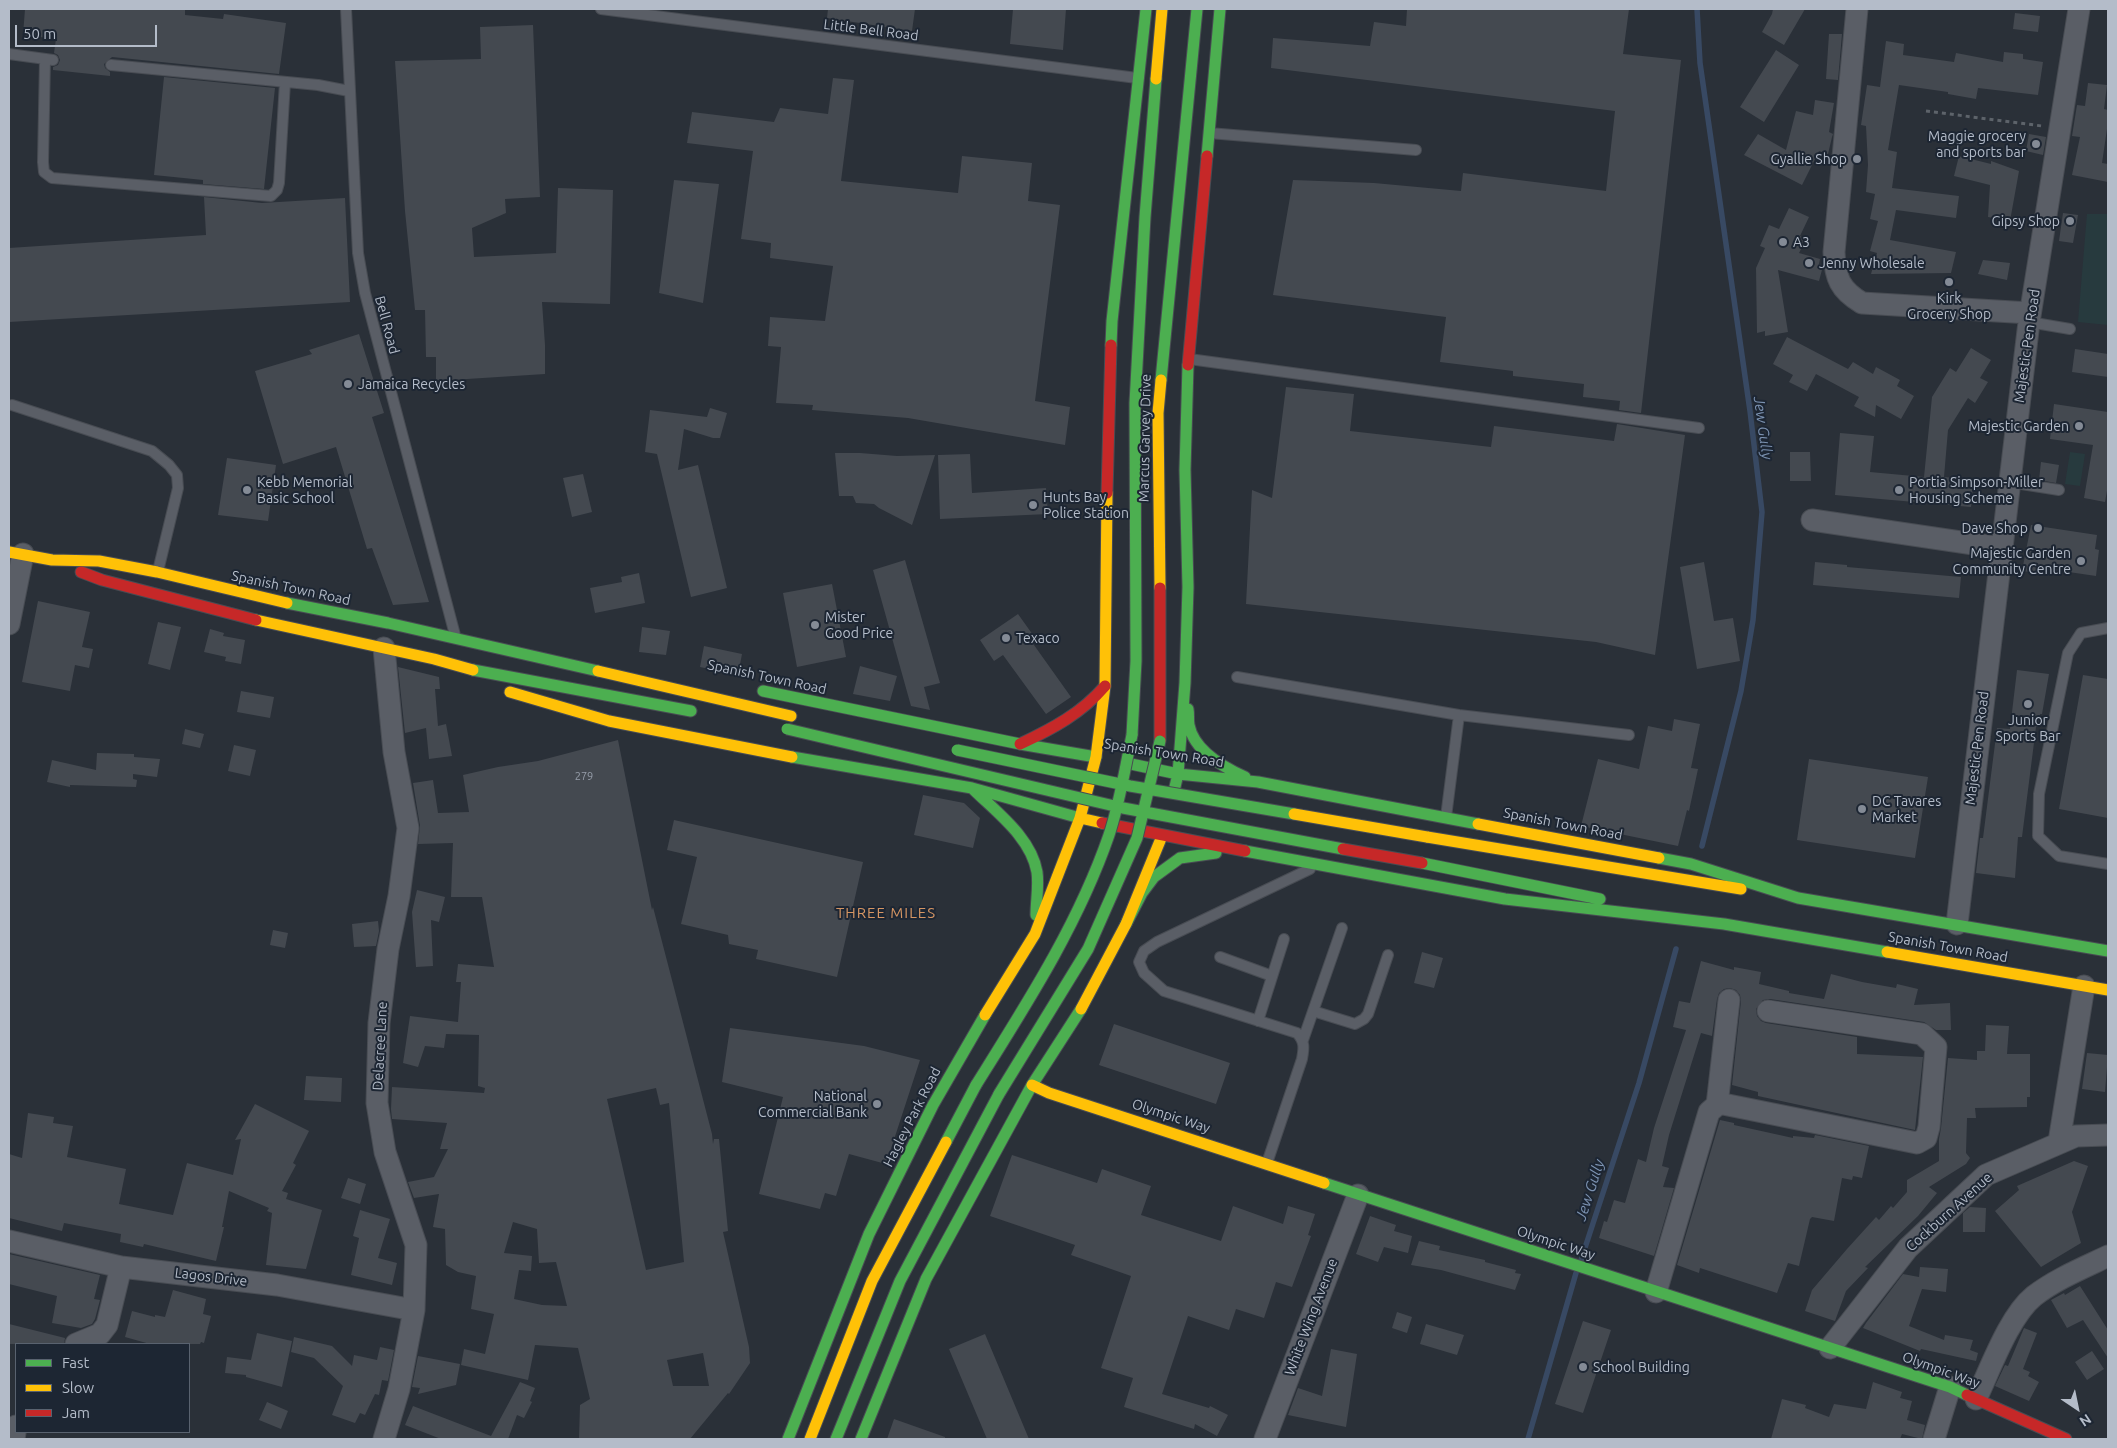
<!DOCTYPE html>
<html>
<head>
<meta charset="utf-8">
<style>
  body { margin:0 }
  #map { position:relative; width:2117px; height:1448px; overflow:hidden; background:#2a3038; font-family:Ubuntu,sans-serif }
  canvas { display:block }
  .frame { position:absolute; inset:0; border:10px solid #b4bcc9; pointer-events:none }
  .legend { position:absolute; left:15px; top:1343px; width:175px; height:90px; box-sizing:border-box; background:#1d2633; border:1px solid #59626f; margin:0; padding:6px 9px; list-style:none; font-size:15px; color:#b4bcc9 }
  .legend li { display:flex; align-items:center; gap:10px; height:25px }
  .legend b { width:25px; border:1px solid #59626f }
  .north { position:absolute; left:2052px; top:1383px; width:50px; height:50px; -webkit-text-stroke:4px #1d2633; paint-order:stroke; rotate:146deg; font-size:14px; font-weight:700; line-height:20px; text-align:center; color:#b4bcc9 }
  .north::after { content:''; display:block; margin:auto; width:18px; height:22px; background:#b4bcc9; clip-path:polygon(50% 0,100% 100%,50% 72%,0 100%) }
  .scale { position:absolute; left:15px; top:25px; width:142px; height:22px; box-sizing:border-box; border:2px solid #b4bcc9; border-top:0; padding-left:6px; font-size:15px; line-height:18px; white-space:nowrap; color:#b4bcc9; -webkit-text-stroke:4px #1d2633; paint-order:stroke }
</style>
</head>
<body>
<div id="map">
<canvas width="2117" height="1448"></canvas>
<div class="frame"></div>
<ul class="legend">
<li><b style="height:6px;background:#4caf50"></b>Fast</li>
<li><b style="height:6px;background:#ffc107"></b>Slow</li>
<li><b style="height:6px;background:#c62828"></b>Jam</li>
</ul>
<div class="north">N</div>
<div class="scale">50 m</div>
</div>
<script>
const g = document.querySelector('canvas').getContext('2d');
g.lineJoin = 'round';
function fill(path, color) {
  g.fillStyle = color;
  g.fill(path, 'evenodd');
}
function stroke(path, color, width, dash) {
  g.strokeStyle = color;
  g.lineWidth = width;
  g.lineCap = dash ? 'butt' : 'round';
  g.setLineDash(dash || []);
  g.stroke(path);
}
function drawText(font, color, halo, rows, align = 'center') {
  g.font = font + ' Ubuntu,sans-serif';
  g.lineWidth = 4;
  g.setLineDash([]);
  g.textBaseline = 'middle';
  g.strokeStyle = halo;
  g.fillStyle = color;
  for (const [text, x, y, turn = 0] of rows) {
    g.save();
    g.translate(x, y);
    g.rotate((+turn || 0) * Math.PI / 180);
    g.textAlign = isNaN(turn) ? turn : align;
    if (halo) g.strokeText(text, 0, 0);
    g.fillText(text, 0, 0);
    g.restore();
  }
}
fill(new Path2D(`
  M2087 214H2108V325L2078 322Z
  M2070 452 2085 454 2080 486 2065 484Z`), '#273a3e');
stroke(new Path2D(`
  M1697 9 1700 63 1750 411 1762 512 1753 620 1741 691 1702 846
  M1581 1260 1639 1083 1676 949
  M1528 1439 1576 1273`), '#384963', 5.5);
fill(new Path2D(`
  M25 9H185V15L223 19 224 14 286 23 279 74 112 57 104 64 105 68 110 72V76L53 70V67L58 65 60 60 58 55 54 53 56 39 23 35Z
  M828 9H915L912 31 827 18Z
  M1013 9H1066L1063 50 1010 44Z
  M1407 9H1629L1623 54 1681 60 1641 413 1619 410 1620 401 1583 397 1584 384 1513 376V371L1440 362 1446 317 1273 295 1293 180 1374 183 1461 191 1463 173 1606 191 1615 111 1271 68 1273 38 1370 46 1374 22 1406 26Z
  M1773 9H1805L1784 45 1762 32 1772 14Z
  M2015 13 2040 16 2038 32 2013 29Z
  M533 25 540 197 505 199 506 213 472 228 474 257 556 253 558 188 613 190 610 304 542 302 545 345V374L436 381V357H426L425 310H415L405 211 395 61 481 59 480 27Z
  M1829 34H1842L1838 80 1826 79Z
  M1886 41 1904 44 1903 55 1954 62 1956 53 2003 62 2004 52 2023 54V59L2043 62 2038 95 1978 88 1976 99 1948 94V92L1899 85 1888 150 1897 152 1892 188 1959 196 1956 218 1896 210 1890 240 1956 252 1951 273 1871 274 1877 253 1870 251 1878 221 1870 219 1875 194 1866 192 1868 165 1866 126 1861 125 1867 85 1880 87Z
  M1776 50 1799 65 1764 122 1740 107Z
  M164 77 275 88 264 189 203 184V180L154 175Z
  M833 78 854 80 841 181 958 193 962 156 1032 163 1028 201 1060 205 1035 401 1070 407 1065 445 908 418 812 410 813 405 776 403 781 347 768 346 770 317 825 321 833 266 770 258 771 243 741 239 753 151 687 143 692 112 774 122 780 108 828 114Z
  M2088 83 2107 85 2104 109 2108 110V122L2102 163 2108 164V182L2072 175 2080 137 2072 136 2077 105 2085 106Z
  M1815 100 1834 103 1829 132 1833 134 1832 137 1828 154 1819 151 1802 185 1744 155 1758 134 1786 150 1796 111 1813 115Z
  M2029 134 2046 137 2043 155 2026 151Z
  M1959 156 1991 164V161L2019 171 2010 221 1988 217 1990 185 1954 176Z
  M674 180 719 184 703 303 659 293Z
  M204 197 262 203 345 198 350 302 9 322V248L206 235Z
  M1789 208 1809 217 1800 236 1806 239 1799 253 1820 259 1819 264 1823 266 1819 281 1778 270 1788 332 1765 336V331L1757 333 1756 268 1765 248 1760 246 1769 225 1779 229Z
  M2063 213 2078 215 2073 243 2059 241Z
  M1983 260 2010 263 2007 280 1978 274Z
  M359 334 384 413 372 417 429 602 393 605 372 548 367 549 336 447 283 464 255 371 312 354 309 350Z
  M1787 337 1848 369 1853 362 1873 374 1876 367 1900 380 1897 386 1914 396 1901 419 1876 405 1875 417 1854 406 1859 397 1816 374 1807 391 1789 382 1793 375 1773 364Z
  M1971 348 1991 360 1980 378 1988 382 1975 403 1968 398 1948 430 1944 477 1954 478 1953 484 1973 486 1971 507 1835 495 1840 433 1874 436 1870 472 1924 477 1932 397 1950 368 1956 372Z
  M2075 349 2108 354V377L2072 372Z
  M1286 387 1354 394 1350 431 1491 447 1494 426 1614 441 1617 424 1685 435 1655 655 1596 642 1246 604 1252 490 1272 498Z
  M2054 404 2108 412V485L2105 502 2084 498 2093 445 2050 439Z
  M710 408 727 413 720 438H713L684 429 678 470 698 465 727 588 691 597 657 454 645 452 649 419 650 410 707 417Z
  M1790 452H1810L1811 481H1790Z
  M835 453H860L897 456 935 455 912 525 879 508 874 504 856 503 853 496H839Z
  M970 454 972 493 1046 488 1048 514 940 519 938 455Z
  M227 458 276 465 268 521 218 515Z
  M2041 462 2059 465 2056 483 2039 480Z
  M583 474 592 512 572 517 563 478Z
  M2031 525 2097 535 2095 549 2099 550 2096 576 2062 571V574L2044 573V574L2022 571Z
  M905 560 940 683 924 687 930 710 911 706 873 570Z
  M1704 562 1714 621 1733 618 1740 661 1697 669 1680 567Z
  M1815 562 1847 565V567L1961 577 1959 598 1813 585Z
  M639 573 645 603 595 613 590 588 622 582 621 577Z
  M832 584 846 657 797 667 783 593Z
  M38 601 90 612 82 647 93 649 89 668 75 665 70 691 22 682Z
  M1018 614 1033 635 1029 638 1071 697 1046 714 1003 655 994 661 980 640Z
  M158 622 181 627 170 670 148 664Z
  M642 627 670 631 666 655 639 652Z
  M210 629 224 633 223 636 245 640 241 664 225 661 226 657 204 652Z
  M704 646 742 654 738 675 700 667Z
  M860 666 897 676 890 701 853 694Z
  M398 667 439 677 440 689H435L438 726 446 724 452 756 429 759 426 728 405 733Z
  M2017 670 2049 674 2042 714H2040L2039 727H2036L2022 837H2018L2015 878 1976 873 1980 838H1983L1997 728 2010 729Z
  M2083 675 2108 679V818L2059 809Z
  M241 691 274 697 270 718 237 712Z
  M1674 719 1700 724 1691 768 1698 769 1689 811 1687 810 1678 846 1581 826 1598 759 1639 769 1648 726 1672 731Z
  M185 729 204 734 200 748 182 744Z
  M618 740 652 910 653 907 712 1134 713 1144 714 1139H719L728 1231 723 1232 749 1347 750 1363 729 1394 728 1393 690 1439H579L580 1405 590 1399 578 1348 535 1345 528 1380 461 1365 464 1349 485 1354 494 1314 471 1309 476 1276 458 1272 446 1265 445 1229 433 1227 439 1194 414 1198 408 1182 434 1177 448 1149H440L447 1123 392 1119 391 1109 392 1087 484 1093 485 1088 478 1086 479 1035 446 1034 444 1048 425 1046 418 1067 403 1063 410 1016 458 1022 461 982H456L458 964 494 967 482 897H451L453 843 418 844 420 826 413 783 433 780 438 813 469 812 463 775 498 767 538 761ZM656 1088 660 1105 669 1103 684 1262 646 1270 607 1099ZM513 1222 537 1229 539 1263 556 1262 567 1306 542 1305 514 1299 519 1270 531 1271 532 1256 504 1253ZM703 1353 709 1386H673L667 1360Z
  M234 745 256 750 250 776 228 771Z
  M97 753 134 754V757L160 759 157 777 133 774V779L137 780 136 787 70 785V787L47 782 52 760 96 770Z
  M1809 759 1928 777 1915 858 1797 840Z
  M923 795 964 803 980 818 973 848 914 835Z
  M674 820 863 862 837 977 756 959 758 950 729 944 728 935 681 924 697 857 667 850Z
  M417 890 445 897 439 922 431 920 433 966 416 967 412 912Z
  M378 921 379 931 376 946 354 947 352 924Z
  M273 930 288 933 285 948 270 945Z
  M1422 952 1443 958 1434 988 1414 983Z
  M1701 961 1734 970V967L1761 972 1759 984 1789 991V993L1824 999 1831 974 1862 982 1896 988 1897 984 1918 989 1914 1005 1950 1003 1951 1030H1936L1924 1022 1770 999 1763 1000 1756 1009 1757 1016 1761 1021 1766 1023 1857 1037V1054L1923 1057 1915 1130 1758 1096V1092L1732 1085 1741 1001 1740 995 1736 990 1730 988 1724 989 1719 993 1717 999 1712 1036 1701 1033 1669 1135 1662 1166 1669 1168 1663 1187 1674 1188 1654 1256 1599 1238 1604 1221 1607 1222 1614 1200 1625 1203 1638 1159 1646 1162 1654 1128 1686 1030 1673 1027 1679 1001 1690 1003Z
  M1114 1024 1230 1063 1216 1104 1099 1065Z
  M1986 1025 2009 1026 2007 1054H2030V1097H2027V1107L1975 1108 1976 1118H1967L1966 1153 1970 1158 1966 1164 1929 1187 1937 1193 1918 1216 1865 1267 1868 1268 1846 1291 1835 1321 1805 1311 1812 1290 1847 1249 1876 1217 1879 1220 1891 1206 1893 1208 1907 1192V1180L1939 1161V1139L1941 1128 1948 1058 1977 1060V1051H1985Z
  M730 1028 864 1046 920 1060 886 1164 849 1154 836 1196 825 1193 820 1209 759 1194 783 1097 722 1082Z
  M2087 1053 2108 1055 2105 1092 2082 1089Z
  M306 1076 342 1078 341 1102 304 1100Z
  M255 1104 309 1131 293 1163 296 1165 282 1191 288 1193 286 1199 322 1210 306 1269 266 1265 272 1213 267 1211 269 1208 229 1191 222 1227H224L216 1261 144 1244 143 1247 120 1242 121 1234 64 1223 62 1231 9 1218V1154L22 1158 28 1113 54 1117 53 1123 73 1126 67 1157 126 1169 119 1204 173 1215 187 1163 233 1175 241 1139 235 1140Z
  M1720 1120 1734 1123V1125L1793 1138V1136L1814 1138 1815 1135 1869 1146 1862 1178 1853 1176 1852 1180 1842 1178 1834 1221 1812 1217 1810 1219 1799 1266 1788 1263 1777 1293 1700 1268 1699 1273 1677 1265Z
  M1012 1155 1097 1183 1102 1169 1151 1186 1141 1215 1221 1241 1233 1206 1283 1224 1288 1206 1315 1214 1308 1235 1311 1236 1292 1287 1276 1282 1264 1318 1236 1309 1229 1330 1188 1316 1162 1394 1209 1408 1210 1406 1228 1415 1217 1436 1195 1424 1194 1429 1124 1407 1133 1378 1101 1368 1131 1276 1071 1255 1075 1245 990 1216Z
  M2074 1161 2088 1166 2072 1212 2081 1243 2041 1267 1995 1211 2019 1190 2017 1186Z
  M348 1178 366 1184 360 1204 341 1198Z
  M1970 1207 1986 1208 1985 1232H1963V1213Z
  M360 1210 390 1219 378 1258 397 1263 392 1285 351 1275 359 1238 353 1236Z
  M1370 1216 1396 1225 1394 1231 1412 1236 1408 1253 1384 1247 1378 1262 1356 1254Z
  M1419 1241 1440 1246 1439 1250 1485 1260V1262L1516 1270 1515 1273 1521 1274 1515 1290 1441 1270 1411 1265Z
  M9 1254 100 1275 94 1299 100 1300 95 1319 92 1324 81 1328 52 1323 57 1296 9 1284Z
  M1920 1267 1948 1269 1946 1292 1922 1289 1909 1326 1944 1340 1945 1335 1973 1340 1970 1350 1978 1353 1976 1361 1921 1349 1920 1351 1863 1328 1866 1323 1903 1274 1919 1277Z
  M2080 1286 2108 1330V1358L2083 1320 2067 1328 2051 1300 2064 1293 2065 1295Z
  M173 1290 206 1299 203 1314 211 1316 204 1343 201 1342 200 1344H150L125 1337 132 1311 155 1317V1315L165 1317Z
  M1397 1312 1412 1317 1407 1333 1392 1328Z
  M1583 1321 1611 1330 1583 1413 1555 1404Z
  M9 1324 65 1338 64 1344H9Z
  M1426 1324 1464 1335 1457 1355 1420 1344Z
  M2024 1328 2037 1333 2023 1369 2030 1372 2028 1376 2039 1382 2029 1401 1995 1386 2005 1365 2008 1366Z
  M257 1333 292 1341 282 1387 246 1377V1375L225 1373 227 1357 251 1360Z
  M985 1334 1029 1439H987L949 1349Z
  M294 1337 332 1346 352 1366 354 1355 377 1360 380 1347 394 1350 388 1381 382 1380 379 1395 375 1394 365 1415 360 1413 355 1423 332 1415 343 1386 314 1358 291 1352Z
  M1331 1349 1357 1354 1346 1427 1288 1415 1298 1388 1322 1396Z
  M2092 1351 2104 1369 2087 1380 2075 1362Z
  M418 1356 460 1364 456 1385 418 1394 420 1388 412 1387Z
  M520 1382 535 1388 530 1401 532 1402 524 1418 517 1415 508 1439H441L405 1425 413 1406 491 1436Z
  M1873 1382 1902 1392 1900 1398 1912 1401 1907 1420 1925 1425 1922 1439 1902 1434 1900 1439H1771L1782 1399 1806 1405 1805 1408 1829 1417 1834 1404 1866 1409Z
  M267 1402 288 1411 281 1429 259 1420Z
  M894 1419 945 1437V1439H887Z`), '#444950');
const lane = new Path2D(`
  M346 9 358 253 365 293 455 635
  M601 9 1137 78
  M9 54 53 60
  M45 59 43 162 44 172 52 178 271 196 277 190 279 183 285 82
  M111 65 318 85 349 91
  M1209 133 1416 150
  M2029 322 2070 329
  M1189 359 1699 428
  M12 405 152 451 169 465 177 475 178 488 158 571
  M2009 482 2059 490
  M2108 628 2081 633 2068 653 2039 794 2038 836 2059 856 2108 864
  M1237 677 1459 715 1629 735
  M1446 817 1459 715
  M1220 957 1272 976
  M1313 1011 1355 1024 1364 1019 1368 1014 1388 955
  M1258 1021 1284 939
  M1303 1040 1342 928
  M1267 1163 1302 1059C1304 1048 1305 1042 1297 1033L1164 991 1144 973 1139 962 1144 951 1157 942 1310 869`);
const street = new Path2D(`
  M1857 9 1834 252C1835 278 1840 290 1862 303L2030 313
  M1812 520 2001 548
  M9 624 23 554
  M384 648 394 752 408 828 399 896 388 949 379 1023 377 1103 385 1152 416 1245 414 1310 399 1389 384 1439
  M1957 924 2029 322 2079 9
  M1717 1105 1729 1000
  M2059 1142 2084 986
  M9 1241 121 1267 277 1285 414 1310
  M1656 1292 1709 1112 1717 1105 1723 1104 1917 1143 1926 1138 1929 1127 1936 1047 1922 1034 1768 1011
  M76 1344 100 1334 107 1325 121 1267
  M1830 1348 1908 1248 1986 1175 2076 1136 2108 1135
  M1976 1399C1990 1370 2009 1316 2034 1296 2056 1279 2083 1268 2108 1256
  M14 1439 16 1426
  M1265 1439 1358 1195
  M1934 1439 1950 1387`);
const fast = new Path2D(`
  M1207 156 1220 9
  M1111 345 1112 321 1146 9
  M1161 380 1197 9
  M287 603 388 623 598 671
  M473 670 691 711
  M763 691 1020 744 1096 757
  M1188 709C1189 714 1188 720 1189 725 1194 751 1223 767 1245 777
  M1132 735 1136 661 1135 403 1145 217 1156 79
  M792 757 972 788 1080 818
  M1131 764 1178 774 1258 782 1478 824
  M972 788C996 812 1031 837 1037 872 1039 886 1036 901 1036 915
  M1174 791 1178 774 1185 683 1188 587 1185 470 1188 365
  M1245 851 1505 899 1724 924 1887 952
  M1659 858 1691 864 1798 898 2108 951
  M1422 863 1600 899
  M1126 924 1142 893 1154 877 1180 858 1216 853
  M946 1142 976 1085
  M1324 1183 1950 1387 1967 1395
  M788 1439 869 1234 933 1105 985 1015
  M836 1439 900 1281 999 1094
  M861 1439 926 1279 1032 1085 1081 1009`);
const slow = new Path2D(`
  M1156 79 1162 9
  M9 552 52 560 99 561 157 572 287 603
  M1160 588 1158 413 1161 380
  M256 620 434 659 473 670
  M598 671 791 716
  M510 692 609 721 792 757
  M1102 823 1080 818 1096 757 1105 686 1107 493
  M1478 824 1659 858
  M1427 837 1741 889
  M1887 952 2108 990
  M1081 1009 1126 924 1162 836
  M985 1015 1035 934 1080 818
  M1032 1085 1049 1093 1324 1183
  M810 1439 872 1281 946 1142`);
const jam = new Path2D(`
  M1188 365 1207 156
  M1107 493 1111 345
  M81 572 102 580 256 620
  M1160 741V588
  M1020 744C1052 729 1082 713 1105 686
  M1102 823 1245 851
  M1967 1395 2066 1439`);
stroke(lane, '#484c53', 12);
stroke(street, '#484c53', 23);
stroke(fast, '#484c53', 13);
stroke(slow, '#484c53', 13);
stroke(jam, '#484c53', 13);
stroke(new Path2D(`
  M1926 111 2042 126`), '#5d636a', 3, [4, 4]);
stroke(lane, '#5a5e66', 10);
stroke(street, '#5a5e66', 21);
stroke(fast, '#4caf50', 11);
stroke(slow, '#ffc107', 11);
stroke(jam, '#c62828', 11);
const fastBridge = new Path2D(`
  M787 729 1123 808 1343 849
  M957 750 1130 786 1294 814
  M976 1085C1026 1005 1078 925 1109 835 1120 802 1125 768 1132 735
  M999 1094 1088 949 1137 838 1160 741`);
const slowBridge = new Path2D(`
  M1294 814 1427 837`);
const jamBridge = new Path2D(`
  M1343 849 1422 863`);
stroke(fastBridge, '#484c53', 13, []);
stroke(slowBridge, '#484c53', 13, []);
stroke(jamBridge, '#484c53', 13, []);
stroke(fastBridge, '#4caf50', 11);
stroke(slowBridge, '#ffc107', 11);
stroke(jamBridge, '#c62828', 11);
for (const [x, y, r, color] of [
  [2036,144,5,"#848b96"],
  [1857,159,5,"#848b96"],
  [2070,221,5,"#848b96"],
  [1783,242,5,"#848b96"],
  [1809,263,5,"#848b96"],
  [1949,282,5,"#848b96"],
  [348,384,5,"#848b96"],
  [2079,426,5,"#848b96"],
  [247,490,5,"#848b96"],
  [1899,490,5,"#848b96"],
  [1033,505,5,"#848b96"],
  [2038,528,5,"#848b96"],
  [2081,561,5,"#848b96"],
  [815,625,5,"#848b96"],
  [1006,638,5,"#848b96"],
  [2028,704,5,"#848b96"],
  [1862,809,5,"#848b96"],
  [877,1104,5,"#848b96"],
  [1583,1367,5,"#848b96"]
]) {
  const dot = new Path2D();
  dot.arc(x, y, r, 0, 2 * Math.PI);
  g.fillStyle = color;
  g.fill(dot);
  stroke(dot, '#1d2633', 2);
}
drawText('11px', '#989fab', null, [
  ["279",584,776]
]);
drawText('14px', '#b4bcc9', '#1d2633', [
  ["Little Bell Road",871,30,7],
  ["Bell Road",387,325,75],
  ["Majestic Pen Road",2027,346,-82],
  ["Marcus Garvey Drive",1145,438,-89],
  ["Spanish Town Road",291,588,12],
  ["Spanish Town Road",767,677,12],
  ["Majestic Pen Road",1977,748,-83],
  ["Spanish Town Road",1164,753,9],
  ["Spanish Town Road",1563,824,11],
  ["Spanish Town Road",1948,947,10],
  ["Delacree Lane",380,1046,-87],
  ["Olympic Way",1171,1116,18],
  ["Hagley Park Road",912,1117,-63],
  ["Cockburn Avenue",1949,1212,-42],
  ["Olympic Way",1556,1243,18],
  ["Lagos Drive",211,1277,7],
  ["White Wing Avenue",1311,1317,-69],
  ["Olympic Way",1941,1370,20]
]);
drawText('14px', '#b4bcc9', '#1d2633', [
  ["Maggie grocery",2026,136,"right"],
  ["and sports bar",2026,152,"right"],
  ["Gyallie Shop",1847,159,"right"],
  ["Gipsy Shop",2060,221,"right"],
  ["A3",1793,242],
  ["Jenny Wholesale",1819,263],
  ["Kirk",1949,298,"center"],
  ["Grocery Shop",1949,314,"center"],
  ["Jamaica Recycles",358,384],
  ["Majestic Garden",2069,426,"right"],
  ["Kebb Memorial",257,482],
  ["Basic School",257,498],
  ["Portia Simpson-Miller",1909,482],
  ["Housing Scheme",1909,498],
  ["Hunts Bay",1043,497],
  ["Police Station",1043,513],
  ["Dave Shop",2028,528,"right"],
  ["Majestic Garden",2071,553,"right"],
  ["Community Centre",2071,569,"right"],
  ["Mister",825,617],
  ["Good Price",825,633],
  ["Texaco",1016,638],
  ["Junior",2028,720,"center"],
  ["Sports Bar",2028,736,"center"],
  ["DC Tavares",1872,801],
  ["Market",1872,817],
  ["National",867,1096,"right"],
  ["Commercial Bank",867,1112,"right"],
  ["School Building",1593,1367]
], 'left');
drawText('italic 15px', '#7c92b1', '#1d2633', [
  ["Jew Gully",1763,428,82],
  ["Jew Gully",1590,1190,-72]
]);
g.letterSpacing = '1px';
drawText('15px', '#d59563', '#1d2633', [
  ["THREE MILES",886,913]
]);
g.letterSpacing = '0px';
</script>
</body>
</html>
